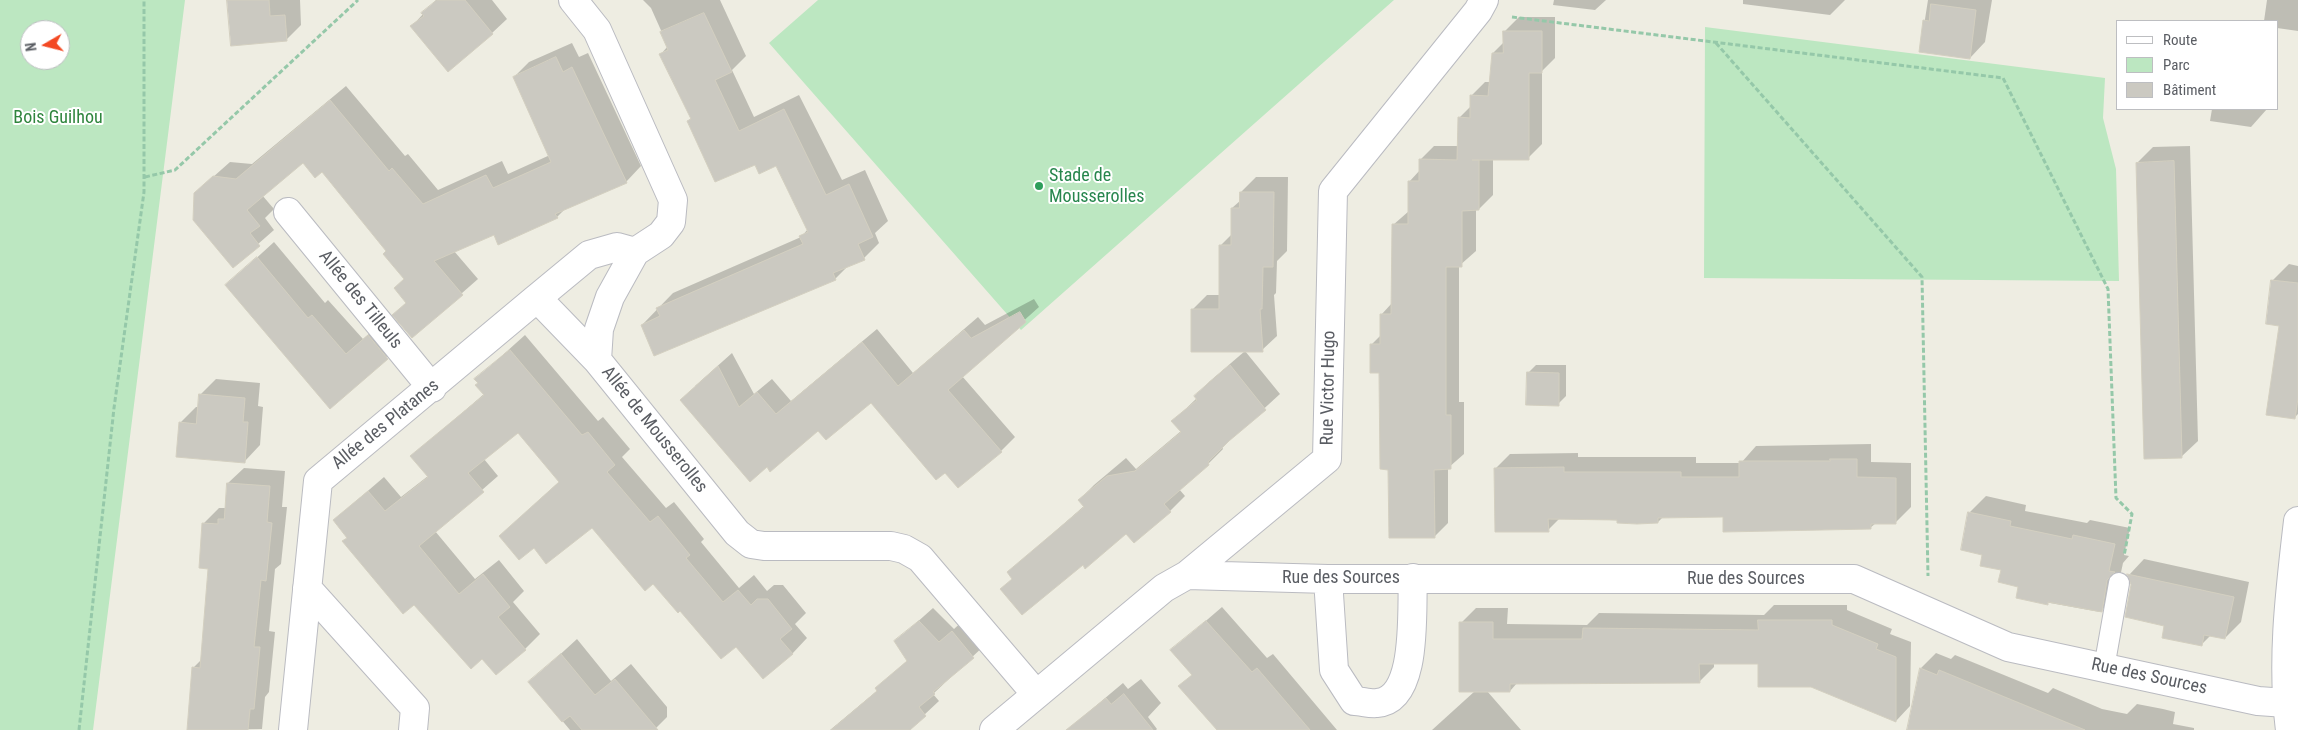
<!DOCTYPE html>
<html>
<head>
<meta charset="utf-8">
<style>
  body { margin:0 }
  #map { position:relative; width:2298px; height:730px; overflow:hidden; background:#eeede2; font-family:"Roboto Condensed",sans-serif }
  canvas { display:block }
  .legend { position:absolute; left:2116px; top:20px; width:162px; height:90px; box-sizing:border-box; background:#fff; border:1px solid #bdbec1; margin:0; padding:6px 9px; list-style:none; font-size:15px; color:#5a5d63 }
  .legend li { display:flex; align-items:center; gap:10px; height:25px }
  .legend b { width:25px; border:1px solid #bdbec1 }
  .north { position:absolute; left:20px; top:20px; width:50px; height:50px; box-sizing:border-box; background:#fff; border:1px solid #bdbec1; border-radius:50%; rotate:262deg; font-size:14px; font-weight:700; line-height:20px; text-align:center; color:#5a5d63 }
  .north::after { content:''; display:block; margin:auto; width:18px; height:22px; background:#f34923; clip-path:polygon(50% 0,100% 100%,50% 72%,0 100%) }
</style>
</head>
<body>
<div id="map">
<canvas width="2298" height="730"></canvas>
<ul class="legend">
<li><b style="height:6px;background:#fff"></b>Route</li>
<li><b style="height:14px;background:#bce7c1"></b>Parc</li>
<li><b style="height:14px;background:#cbc9c1"></b>Bâtiment</li>
</ul>
<div class="north">N</div>
</div>
<script>
const g = document.querySelector('canvas').getContext('2d');
g.lineJoin = 'round';
function fill(path, color) {
  g.fillStyle = color;
  g.fill(path, 'evenodd');
}
function stroke(path, color, width, dash) {
  g.strokeStyle = color;
  g.lineWidth = width;
  g.lineCap = dash ? 'butt' : 'round';
  g.setLineDash(dash || []);
  g.stroke(path);
}
function drawText(font, color, halo, rows, align = 'center') {
  g.font = font + ' "Roboto Condensed",sans-serif';
  g.lineWidth = 4;
  g.setLineDash([]);
  g.textBaseline = 'middle';
  g.strokeStyle = halo;
  g.fillStyle = color;
  for (const [text, x, y, turn = 0] of rows) {
    g.save();
    g.translate(x, y);
    g.rotate((+turn || 0) * Math.PI / 180);
    g.textAlign = isNaN(turn) ? turn : align;
    if (halo) g.strokeText(text, 0, 0);
    g.fillText(text, 0, 0);
    g.restore();
  }
}
fill(new Path2D(`
  M0 0H185L93 730H0ZM30 30H60V60H30Z
  M818 0H1394L1021 330 769 43Z
  M1705 27 2105 78 2103 118 2116 169 2119 281 1704 278Z`), '#bce7c1');
fill(new Path2D(`
  M228 0H300L301 25 286 40Z
  M436 0H492L507 19 492 33 412 26Z
  M643 0H720L746 56 732 70 754 117 799 95 842 180 865 170 888 221 875 233 879 243 864 258 849 265 835 279 642 325 673 293 801 237 808 229 777 164H755L688 121 691 118 661 54 668 46 651 8Z
  M1554 0H1606L1595 10 1553 5Z
  M1743 0H1845L1830 15 1743 4Z
  M1928 0H1992L1985 42 1970 58 1920 51Z
  M2267 0H2298V31L2277 28V21H2264Z
  M1519 17H1555V58L1542 71V144L1528 158H1493V195L1479 209H1476V251L1459 266V402H1464V454L1448 468V523L1434 537 1390 468 1381 371 1371 345 1381 335V315L1392 303 1393 225 1409 211V182L1420 170V160L1434 146H1459V118L1471 106V96L1485 82H1490L1493 53 1504 42 1505 31Z
  M572 43 579 57 588 53 641 166 626 182 567 207 557 217 495 233 454 251 478 279 412 337 394 315 407 302 405 279 388 251 322 170 303 162 262 195 274 209 265 218 274 230 233 266 195 193 230 162 252 164 346 86 405 156 408 154 438 190 502 161 508 174 550 155 514 77 529 62Z
  M2212 109H2267L2251 127 2210 121Z
  M2190 146 2198 441 2181 457 2137 163 2153 147Z
  M1256 177H1288L1287 251 1277 261 1276 293 1274 295 1277 336 1262 350 1192 310 1207 295H1220V246L1232 234V208L1241 200V192Z
  M274 242 325 303 328 300 363 339 385 320 403 342 330 407 227 285Z
  M2289 264 2298 266V414L2295 417 2272 281Z
  M1034 299 1039 307 962 376 1015 437 1001 451 872 401 819 429 771 470 695 386 732 353 754 394 772 379 791 401 877 329 913 373 978 317 985 325Z
  M525 335 598 421 603 417 630 449 622 457 666 508 674 502 704 539 701 542 739 588 754 575 767 591 774 585H783L806 613 795 624 807 638 792 654 736 645 680 609 592 526 534 547 500 536 560 481 518 431 484 459 498 476 435 531 475 579 499 560 524 591 513 602 540 634 525 649 482 657 414 603 348 537 334 520 384 477 401 497 428 476 412 456 484 394 476 379Z
  M1245 351 1280 394 1222 447 1223 449 1208 464 1179 489 1185 496 1170 511 1127 532 1083 563 1013 578 1009 572 1084 506 1079 500 1094 485 1126 458 1136 469 1181 431 1173 421 1197 398 1195 396 1210 381Z
  M1536 365H1566V396L1558 404 1528 373Z
  M216 379 260 383 258 406 263 407 260 445 245 461 180 423 196 407H199L200 395Z
  M1871 444V462L1911 463V507L1896 522 1876 523 1870 528 1724 516 1663 517 1658 522 1560 518 1548 530 1495 469 1510 454 1578 453V457H1696V463H1741L1756 446Z
  M244 468 285 471 282 507H287L281 564 275 569 269 631 275 632 269 692 265 697 262 729 188 730 193 668 202 659 210 568 204 523 219 508H226L228 483Z
  M1986 496 2026 505 2025 511 2087 523 2090 520 2130 528 2124 555 2129 556 2123 563 2116 596 2100 612 2017 597 2020 586 1983 554 1970 512Z
  M2144 559 2249 582 2241 622 2225 638 2211 635 2201 645 2165 625 2132 585 2129 575Z
  M1774 605H1847V610L1892 629 1890 634 1911 642 1910 706 1896 721 1759 663H1714V667L1699 682H1518L1510 691H1487L1521 730H1432L1475 691 1461 623 1476 608H1508L1507 624 1587 625 1599 613 1764 615Z
  M1222 607 1267 658 1273 654 1337 730H1227L1180 686 1193 674 1172 650Z
  M933 608 954 629 966 618 987 643 933 694 939 701 908 730H830L878 690 877 688 908 660 896 641Z
  M577 639 611 681 631 664 667 707V717L654 730H570L530 682Z
  M1936 653 1951 659 1955 655 2048 693 2053 688 2102 709 2127 714 2137 704 2163 709 2175 712 2173 724 2194 728V730H1918L1909 726 1921 668Z
  M1141 679 1161 703 1148 717 1157 729 1156 730H1067L1123 683 1128 689Z`), '#0003');
const building = new Path2D(`
  M227 0H269L270 16 285 15 287 41 231 46Z
  M437 0H465L493 34 448 72 410 26 424 16 421 13Z
  M1931 4 1976 10 1970 59 1919 52 1923 20 1929 21Z
  M704 13 732 72 715 80 739 131 784 109 826 195 849 184 873 237 858 244 865 260 833 273 836 280 654 356 641 325 660 316 656 308 803 244 799 236 808 232 776 166 759 174 755 165 715 182 687 121 691 119 659 54 668 50 660 32Z
  M1503 31H1542V73H1529V160H1472H1479V210L1462 211V267H1446V415H1451V469L1434 470 1435 538H1389L1388 470 1380 469 1379 373H1370V344H1380V314H1391L1392 224H1408V181H1419V159L1457 160 1458 117 1470 118V95L1488 96 1492 53H1503Z
  M556 57 563 72 572 67 627 183 555 214 558 218 498 245 494 235 434 261 463 295 412 338 392 315 406 303 394 288 404 279 383 254 386 251 322 172 315 178 303 163 247 210 260 226 250 233 260 246 233 268 193 220 194 193 213 176 236 179 330 100 389 171 392 168 423 204 486 175 493 188 551 162 513 77Z
  M2174 161 2182 458 2144 459 2136 163Z
  M1240 192H1274L1273 267H1263L1262 309H1260L1263 352H1191V309H1219V245H1231V208H1239Z
  M257 257 308 318 312 315 346 354 368 335 388 359 330 409 225 285Z
  M2271 280 2298 283V398L2295 419 2266 415 2279 326 2266 324Z
  M1020 312 1026 322 948 390 1002 452 958 488 945 473 936 480 871 403 826 440 818 431 770 472 767 467 750 482 680 400 718 366 739 407 757 392 776 414 862 342 898 386 964 330 971 338Z
  M510 350 582 435 588 432 615 465 607 472 650 522 658 516 690 555 686 558 723 602 738 590 751 605 757 599H768L792 629 780 639 793 654 763 679 736 647 721 659 680 611 678 613 653 584 645 591 592 528 546 564 534 548 519 560 499 536 559 482 518 433 468 473 484 492 419 546 459 594 483 574 510 607 498 617 526 650 496 675 482 659 471 669 414 605 403 614 342 541 347 538 333 520 368 491 385 511 428 477 410 456 484 395 475 385 478 383 474 379Z
  M1230 365 1266 410 1229 441 1208 462 1209 465 1164 504 1171 512 1134 543 1126 534 1085 569 1083 565 1022 615 1000 589 1012 579 1007 572 1084 507 1078 500 1107 476 1135 471 1181 432 1171 421 1197 400 1194 396Z
  M1527 372 1559 373V406L1526 405Z
  M199 394 245 398 243 422H248L245 463 176 457 179 422 196 424Z
  M1830 459H1857V477L1896 478V524H1871V529L1723 532V517L1658 518V523L1637 524 1617 523V520L1548 519 1549 532H1495L1494 468 1564 467V472H1681V477H1739V461H1830Z
  M227 483 270 486 267 522 272 523 266 581 261 580 254 647H260L254 709H250L248 730H187L192 667 200 668 208 569 199 568 202 523 218 524V519H224Z
  M1968 512 2011 521 2010 526 2072 539 2073 535 2115 544 2109 571 2115 572 2107 580 2102 612 2048 602V605L2016 598 2018 587 1998 582 2001 570 1980 566 1982 555 1961 550Z
  M2127 574 2234 597 2225 639 2204 635 2202 646 2162 638 2164 626 2125 617 2131 585Z
  M1758 620H1832V625L1878 644 1876 649 1896 657V722L1811 687H1758V664H1699L1700 683 1510 684V692H1459V622H1493V639H1582L1583 628 1758 630Z
  M919 621 939 642 952 631 974 658 933 692 935 694 919 707 926 716 910 730H831L877 691 875 688 907 661 894 641Z
  M1206 621 1252 672 1257 668 1310 730H1217L1178 686 1192 675 1170 650Z
  M561 654 595 695 615 679 658 730H582L570 716 562 722 528 682Z
  M1920 668 1937 675 1939 670 2085 730H1907Z
  M1124 694 1153 730H1066L1106 698 1111 704Z`);
fill(building, '#cbc9c1');
stroke(building, '#d3cfc0', 1);
const lane = new Path2D(`
  M2104 668 2119 583`);
const street = new Path2D(`
  M573 0 597 30 673 200 671 222 661 235 635 252 610 297 599 329 597 360 737 533 751 544 764 546H891L904 549 920 558 1036 694
  M288 212 432 388
  M597 360 537 298 589 255 617 247 635 252
  M1187 575 1328 579H1854L2008 647 2258 701 2286 703
  M1328 579 1334 670 1354 701C1361 701 1370 704 1377 703 1419 700 1411 609 1413 578
  M307 588 415 708 413 730
  M293 730 318 481 537 298
  M994 730 1164 588 1187 575 1327 459 1333 191 1478 11 1484 0
  M2290 730C2281 661 2290 590 2298 521`);
stroke(lane, '#babbc1', 22);
stroke(street, '#babbc1', 30);
stroke(new Path2D(`
  M1512 17 2003 78 2108 289 2116 498 2132 514 2124 556
  M1716 43 1922 277 1928 576
  M145 177 175 170 358 0
  M79 730 114 408 144 192V0`), '#95c8a9', 3, [5, 2.5]);
stroke(lane, '#fff', 20);
stroke(street, '#fff', 28);
for (const [x, y, r, color] of [
  [1039,186,5,"#2e9e5b"]
]) {
  const dot = new Path2D();
  dot.arc(x, y, r, 0, 2 * Math.PI);
  g.fillStyle = color;
  g.fill(dot);
  stroke(dot, '#fff', 2);
}
drawText('18px', '#2f853d', '#fff', [
  ["Bois Guilhou",58,118]
]);
drawText('18px', '#27864d', '#fff', [
  ["Stade de",1049,176],
  ["Mousserolles",1049,197]
], 'left');
drawText('18px', '#5a5d63', '#fff', [
  ["Allée des Tilleuls",360,300,51],
  ["Rue Victor Hugo",1329,388,-89],
  ["Allée des Platanes",386,425,-39],
  ["Allée de Mousserolles",654,430,51],
  ["Rue des Sources",1341,578],
  ["Rue des Sources",1746,579],
  ["Rue des Sources",2149,677,12]
]);
</script>
</body>
</html>
